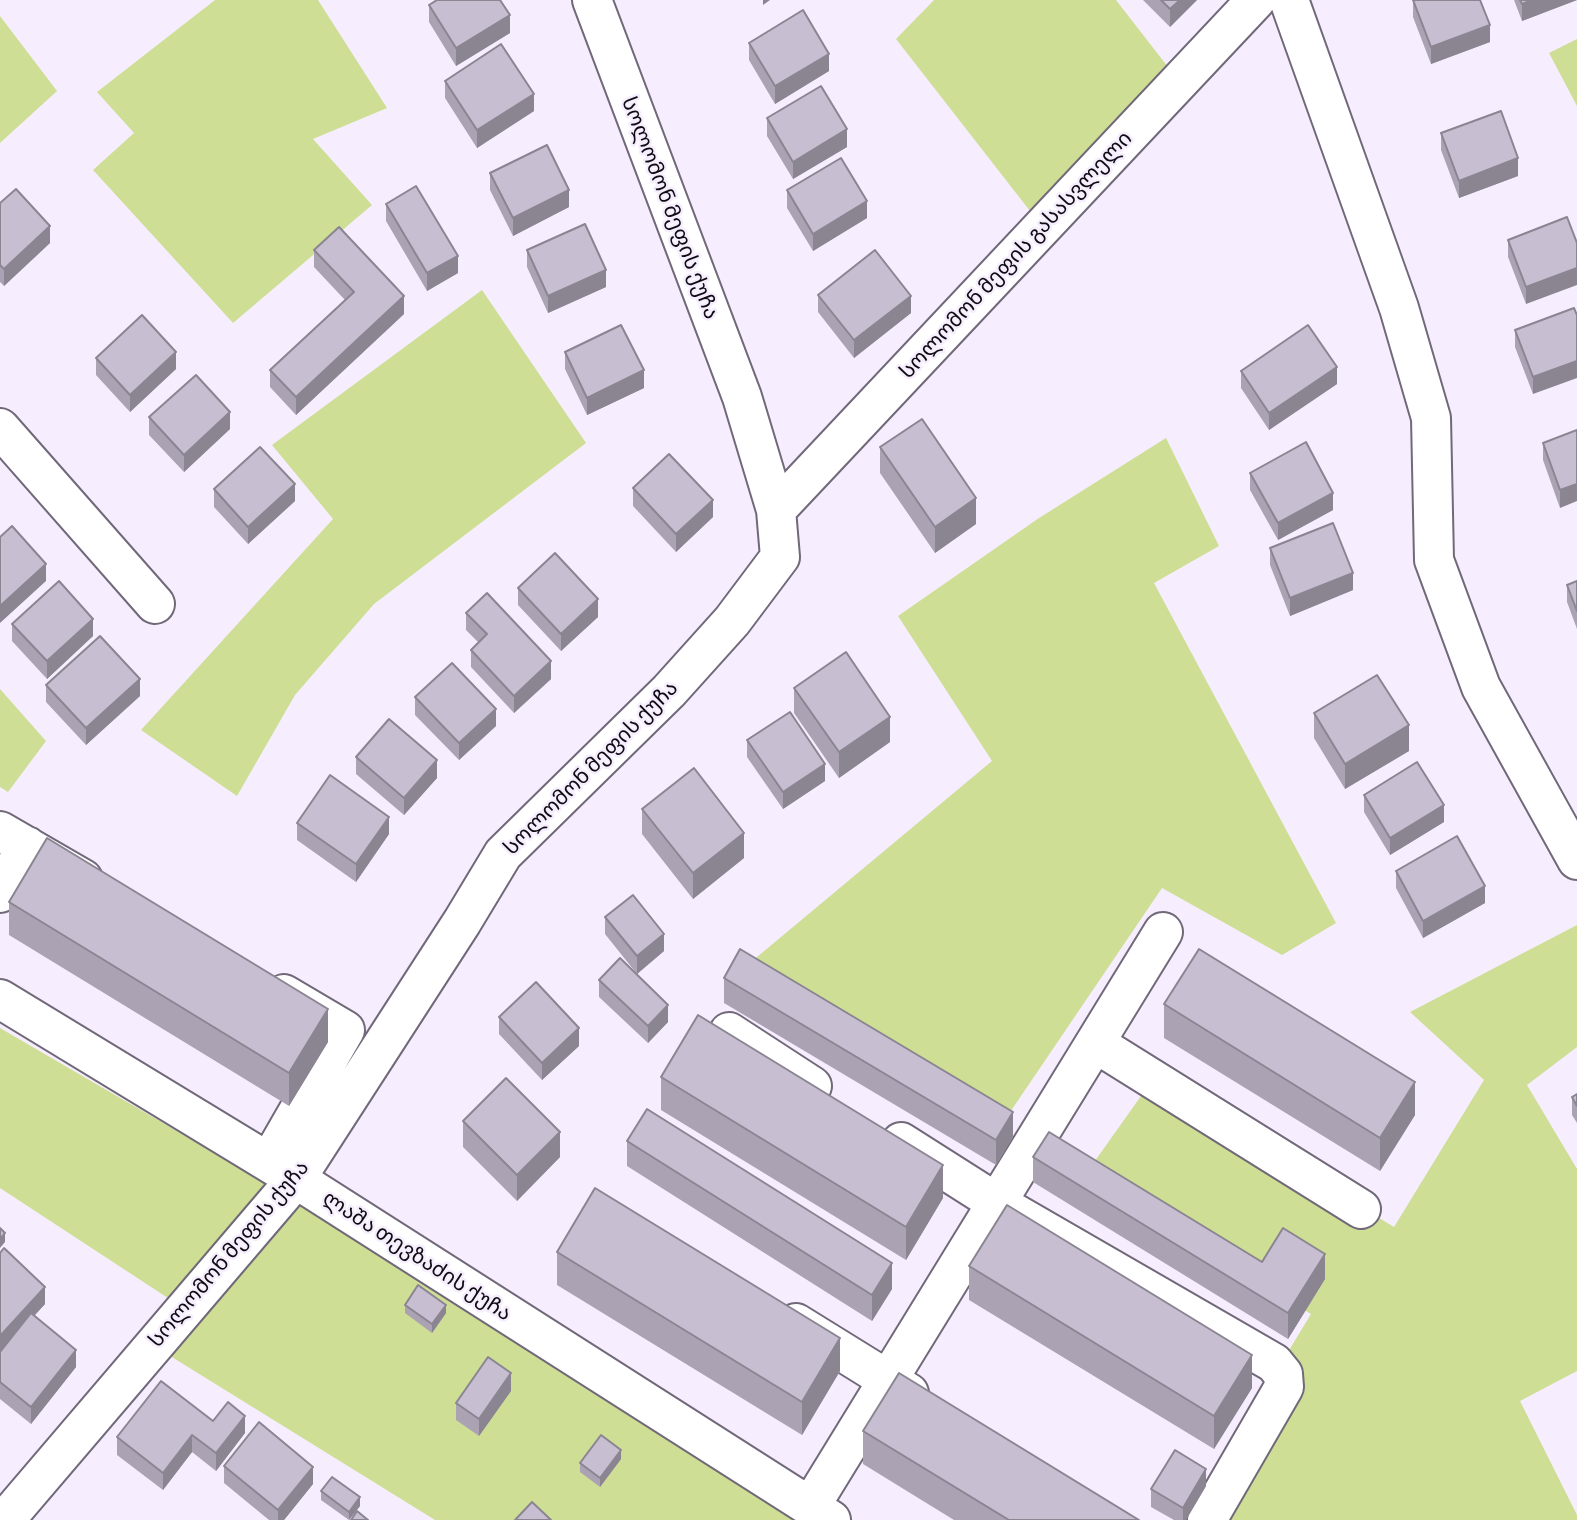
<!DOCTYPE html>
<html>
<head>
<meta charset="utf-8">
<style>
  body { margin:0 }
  canvas { display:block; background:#f6eefe }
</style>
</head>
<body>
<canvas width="1577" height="1520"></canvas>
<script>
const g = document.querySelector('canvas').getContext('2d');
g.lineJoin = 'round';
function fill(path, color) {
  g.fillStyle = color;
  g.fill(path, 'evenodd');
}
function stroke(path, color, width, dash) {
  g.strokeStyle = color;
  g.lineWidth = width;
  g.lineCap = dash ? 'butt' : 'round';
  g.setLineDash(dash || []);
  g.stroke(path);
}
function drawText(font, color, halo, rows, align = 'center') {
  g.font = font + ' "Crimson Pro","Noto Sans Georgian",serif';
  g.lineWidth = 5;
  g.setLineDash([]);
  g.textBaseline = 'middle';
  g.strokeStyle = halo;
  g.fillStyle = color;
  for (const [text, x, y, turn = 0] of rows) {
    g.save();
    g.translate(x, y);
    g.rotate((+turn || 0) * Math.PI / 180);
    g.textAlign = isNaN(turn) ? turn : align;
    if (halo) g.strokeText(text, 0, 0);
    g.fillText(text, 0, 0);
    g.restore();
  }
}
fill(new Path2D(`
  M215 0H318L387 108 313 139 372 205 233 323 93 170 134 133 97 92Z
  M934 0H1116L1168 67 1030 211 896 39Z
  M0 16 57 91 0 143Z
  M1577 39V106L1549 53Z
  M482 290 586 443 374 604 295 695 237 796 141 730 333 519 272 445Z
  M1166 438 1219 546 1154 583 1336 923 1282 955 1162 888 1002 1124 745 967 992 761 898 616 1039 518Z
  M0 689 46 741 8 792 0 787Z
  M1577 925V1047L1527 1085 1577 1169V1371L1520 1401 1577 1515V1520H1220L1288 1352 1311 1314 1085 1175 1153 1079 1394 1227 1484 1080 1410 1012Z
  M0 1028 273 1187 174 1302 0 1188Z
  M298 1202 807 1520H435L167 1354Z`), '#cede94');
const minor = new Path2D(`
  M1289 0 1399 308 1431 418 1434 560 1481 687 1577 860
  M0 428 155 604
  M776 510 1256 0
  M0 831 83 879
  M0 893 27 846
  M0 999 296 1179 831 1520
  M729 1032 812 1086
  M1095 1043 1361 1209
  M901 1142 997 1203 1274 1363 1283 1374 1284 1387 1207 1520
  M269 1162 345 1030 284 994
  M796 1323 909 1393
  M810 1507 1163 932
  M5 1520 296 1179 462 922 503 854 669 691 732 621 780 557 776 510 742 397 592 0`);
stroke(minor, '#716879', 42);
stroke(minor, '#fff', 38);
fill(new Path2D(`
  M1143 0H1197L1170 27Z
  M1413 0 1490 42 1431 64 1413 17Z
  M1514 0H1577L1522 21Z
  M429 5 510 33 456 66 429 22Z
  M749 43 829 71 775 104 749 60Z
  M445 81 534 111 477 148 445 98Z
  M767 118 847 147 793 179 767 136Z
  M1441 133 1518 176 1459 198 1441 150Z
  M490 173 569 207 513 236 490 190Z
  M787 190 867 218 813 251 787 208Z
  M0 203 50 243 4 286 0 282Z
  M386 204 458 273 427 291 386 221Z
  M1567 217 1526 304 1508 257V240Z
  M314 250 404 314 296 415 270 387V370L345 300 314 267Z
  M527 250 606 287 548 313 527 267Z
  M818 295 911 313 854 358 818 312Z
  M1574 308 1533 394 1515 347V330Z
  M565 352 644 388 587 415 565 369Z
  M96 358 176 369 130 412 96 375Z
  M1241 371 1337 384 1269 430 1241 388Z
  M149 417 230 429 184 472 149 435Z
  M1577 430 1560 508 1543 460V443Z
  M880 447 976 524 935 553 880 473Z
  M1250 473 1333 510 1278 540 1250 490Z
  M633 488 713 517 676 552 633 506Z
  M214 489 295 501 248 544 214 507Z
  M1270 548 1353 590 1290 616 1270 565Z
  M1577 581V629L1567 602V585Z
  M518 588 598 617 561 651 518 605Z
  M466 613 551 679 514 713 471 667V650L479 643 466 630Z
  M12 624 93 636 47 679 12 641Z
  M46 685 140 696 86 745 46 702Z
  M794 688 890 742 839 778 794 713Z
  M415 697 496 726 459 760 415 715Z
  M1314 713 1409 751 1345 789 1314 738Z
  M747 740 825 781 783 809 747 757Z
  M356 757 437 778 404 815 356 774Z
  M1364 795 1444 822 1390 855 1364 812Z
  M642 809 744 858 693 899 642 834Z
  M297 823 389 834 356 882 297 840Z
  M1396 871 1485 903 1423 938 1396 888Z
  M9 902 328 1042 289 1106 9 935Z
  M605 917 664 951 637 974 605 934Z
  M724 978 1013 1137 996 1165 724 1003Z
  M599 980 668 1022 648 1043 599 997Z
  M1164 1004 1415 1115 1380 1171 1164 1038Z
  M499 1017 579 1046 542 1080 499 1034Z
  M661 1077 943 1198 906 1260 661 1110Z
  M1577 1094V1123L1572 1115V1097Z
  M463 1121 560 1157 517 1201 463 1147Z
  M627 1141 892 1289 872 1321 627 1166Z
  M1033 1157 1262 1262 1325 1279 1288 1339 1033 1182Z
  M557 1252 840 1371 802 1435 557 1285Z
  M0 1253 45 1304 34 1316 76 1367 31 1424 0 1399Z
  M969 1266 1252 1388 1214 1449 969 1300Z
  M405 1305 446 1313 432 1333 405 1313Z
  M511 1391 479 1436 456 1420V1403Z
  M213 1421 245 1433 216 1471 192 1452 163 1490 117 1455V1437Z
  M863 1431 1139 1520H954L863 1464Z
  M621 1459 600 1487 580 1472V1463Z
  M224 1466 313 1484 284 1520H269L224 1483Z
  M1206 1486 1186 1520H1174L1151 1507V1489Z
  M321 1491 360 1506 349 1520 321 1500Z`), '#aba3b4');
fill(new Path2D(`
  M763 0H770L763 5Z
  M1180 0H1197L1170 27V9Z
  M1532 0H1577L1522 21V4Z
  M510 15V33L456 66V48Z
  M1490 25V42L1431 64V47Z
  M829 54V71L775 104V86Z
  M534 94V111L477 148V130Z
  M847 129V147L793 179V162Z
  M1518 158V176L1459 198V181Z
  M569 190V207L513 236V218Z
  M867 201V218L813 251V234Z
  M50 226V243L4 286V269Z
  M458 256V273L427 291V273Z
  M1577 268V285L1526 304V287Z
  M606 270V287L548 313V296Z
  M404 296V314L296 415V397Z
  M911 296V313L854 358V340Z
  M176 352V369L130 412V395Z
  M1577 361V378L1533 394V377Z
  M1337 367V384L1269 430V413Z
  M644 370V388L587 415V398Z
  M230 412V429L184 472V455Z
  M295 484V501L248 544V527Z
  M1577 484V501L1560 508V490Z
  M1333 493V510L1278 540V523Z
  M976 498V524L935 553V527Z
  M713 500V517L676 552V534Z
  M46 564V581L0 623V606Z
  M1353 573V590L1290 616V598Z
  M598 599V617L561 651V634Z
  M93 619V636L47 679V661Z
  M551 661V679L514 713V696Z
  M140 679V696L86 745V728Z
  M496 709V726L459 760V743Z
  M890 717V742L839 778V752Z
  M1409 725V751L1345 789V764Z
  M437 760V778L404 815V798Z
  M825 764V781L783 809V792Z
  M1444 805V822L1390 855V838Z
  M389 817V834L356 882V864Z
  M744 833V858L693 899V873Z
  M1485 886V903L1423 938V921Z
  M664 934V951L637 974V956Z
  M668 1005V1022L648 1043V1026Z
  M328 1009V1042L289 1106V1073Z
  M579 1028V1046L542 1080V1063Z
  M1415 1082V1115L1380 1171V1138Z
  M1013 1112V1137L996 1165V1140Z
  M560 1132V1157L517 1201V1175Z
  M943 1165V1198L906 1260V1227Z
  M5 1233V1242L0 1248V1239Z
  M1325 1254V1279L1288 1339V1313Z
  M892 1263V1289L872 1321V1295Z
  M45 1287V1304L0 1353V1336Z
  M446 1305V1313L432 1333V1324Z
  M840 1338V1371L802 1435V1402Z
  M76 1350V1367L31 1424V1407Z
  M1252 1355V1388L1214 1449V1416Z
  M511 1373V1391L479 1436V1419Z
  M245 1416V1433L216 1471V1453Z
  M192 1435V1452L163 1490V1473Z
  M621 1450V1459L600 1487V1478Z
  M313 1467V1484L284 1520H278V1510Z
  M1206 1469V1486L1186 1520H1183V1508Z
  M360 1497V1506L349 1520V1512Z`), '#8b8592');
const building = new Path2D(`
  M437 0H500L510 15 456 48 429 5Z
  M1161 0H1180L1170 9Z
  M1413 0H1480L1490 25 1431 47Z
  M1520 0H1532L1522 4Z
  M803 10 829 54 775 86 749 43Z
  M501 44 534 94 477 130 445 81Z
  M821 86 847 129 793 162 767 118Z
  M1501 111 1518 158 1459 181 1441 133Z
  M547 145 569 190 513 218 490 173Z
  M841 158 867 201 813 234 787 190Z
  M416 186 458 256 427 273 386 204Z
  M16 189 50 226 4 269 0 265V203Z
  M1567 217 1577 243V268L1526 287 1508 240Z
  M585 224 606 270 548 296 527 250Z
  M339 227 404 296 296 397 270 370 354 292 314 250Z
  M875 250 911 296 854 340 818 295Z
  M1574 308 1577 315V361L1533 377 1515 330Z
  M142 315 176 352 130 395 96 358Z
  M621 325 644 370 587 398 565 352Z
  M1308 325 1337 367 1269 413 1241 371Z
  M196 375 230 412 184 455 149 417Z
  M922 419 976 498 935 527 880 447Z
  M1577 430V484L1560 490 1543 443Z
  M1306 442 1333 493 1278 523 1250 473Z
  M260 447 295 484 248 527 214 489Z
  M669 454 713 500 676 534 633 488Z
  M1333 523 1353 573 1290 598 1270 548Z
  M12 526 46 564 0 606V537Z
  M555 553 598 599 561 634 518 588Z
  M59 581 93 619 47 661 12 624Z
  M1577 581V611L1567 585Z
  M487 593 551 661 514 696 471 650 487 634 466 613Z
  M100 636 140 679 86 728 46 685Z
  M846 652 890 717 839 752 794 688Z
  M452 663 496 709 459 743 415 697Z
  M1377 675 1409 725 1345 764 1314 713Z
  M790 712 825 764 783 792 747 740Z
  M389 719 437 760 404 798 356 757Z
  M1417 762 1444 805 1390 838 1364 795Z
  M694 768 744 833 693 873 642 809Z
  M330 775 389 817 356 864 297 823Z
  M1457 836 1485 886 1423 921 1396 871Z
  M47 838 328 1009 289 1073 9 902Z
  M633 895 664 934 637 956 605 917Z
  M740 949 1013 1112 996 1140 724 978Z
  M1199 949 1415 1082 1380 1138 1164 1004Z
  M620 958 668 1005 648 1026 599 980Z
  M536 982 579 1028 542 1063 499 1017Z
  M698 1015 943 1165 906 1227 661 1077Z
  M506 1078 560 1132 517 1175 463 1121Z
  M1577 1094V1106L1572 1097Z
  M647 1109 892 1263 872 1295 627 1141Z
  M1049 1132 1262 1262 1283 1228 1325 1254 1288 1313 1033 1157Z
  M595 1188 840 1338 802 1402 557 1252Z
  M1007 1205 1252 1355 1214 1416 969 1266Z
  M0 1228 5 1233 0 1239Z
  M4 1248 45 1287 0 1336V1253Z
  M418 1285 446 1305 432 1324 405 1305Z
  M31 1313 76 1350 31 1407 0 1382V1352Z
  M488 1357 511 1373 479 1419 456 1403Z
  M899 1373 1139 1520H1009L863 1431Z
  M161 1381 213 1421 228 1402 245 1416 216 1453 192 1435 163 1473 117 1437Z
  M259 1422 313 1467 278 1510 224 1466Z
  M601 1435 621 1450 600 1478 580 1463Z
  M1175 1450 1206 1469 1183 1508 1151 1489Z
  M332 1477 360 1497 349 1512 321 1491Z
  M532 1502 551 1520H515Z
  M357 1511 368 1520H351Z`);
fill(building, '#c7bed1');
stroke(building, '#8b8592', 2);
drawText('21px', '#0e0b11', '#f6eefe', [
  ["სოლომონ მეფის ქუჩა",670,208,69],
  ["სოლომონ მეფის გასასვლელი",1016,255,-47],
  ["სოლომონ მეფის ქუჩა",591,768,-45],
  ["სოლომონ მეფის ქუჩა",229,1254,-50],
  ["ლაშა თევზაძის ქუჩა",417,1256,33]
]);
</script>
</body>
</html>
